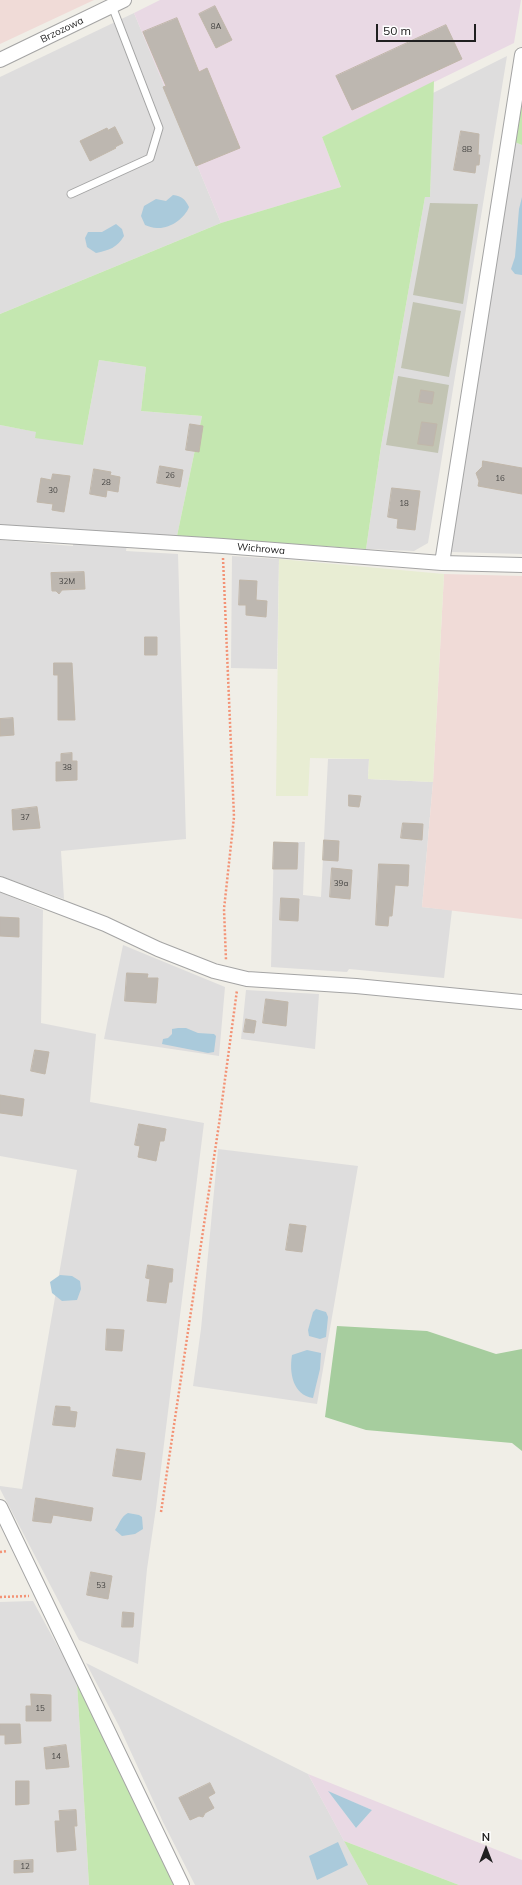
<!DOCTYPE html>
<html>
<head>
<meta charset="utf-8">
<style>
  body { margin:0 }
  #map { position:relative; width:522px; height:1885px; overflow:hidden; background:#f0eee7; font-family:Mulish,sans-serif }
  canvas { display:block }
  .north { position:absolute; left:466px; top:1829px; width:40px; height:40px; -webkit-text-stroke:3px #fff; paint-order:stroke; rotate:0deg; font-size:11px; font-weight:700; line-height:16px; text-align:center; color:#202020 }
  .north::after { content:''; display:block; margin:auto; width:14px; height:18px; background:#202020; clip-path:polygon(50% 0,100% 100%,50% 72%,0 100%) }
  .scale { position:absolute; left:376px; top:24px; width:100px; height:18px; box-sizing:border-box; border:2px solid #202020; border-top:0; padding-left:5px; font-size:12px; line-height:14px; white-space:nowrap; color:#202020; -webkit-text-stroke:3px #fff; paint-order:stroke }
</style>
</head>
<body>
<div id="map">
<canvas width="522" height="1885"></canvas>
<div class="north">N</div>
<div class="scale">50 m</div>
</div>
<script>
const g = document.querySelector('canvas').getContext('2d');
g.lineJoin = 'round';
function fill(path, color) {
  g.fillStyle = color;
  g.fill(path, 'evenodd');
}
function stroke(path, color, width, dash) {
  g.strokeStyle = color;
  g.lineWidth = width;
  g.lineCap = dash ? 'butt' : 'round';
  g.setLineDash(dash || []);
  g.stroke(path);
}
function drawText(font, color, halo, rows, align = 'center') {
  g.font = font + ' Mulish,sans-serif';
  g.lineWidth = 3;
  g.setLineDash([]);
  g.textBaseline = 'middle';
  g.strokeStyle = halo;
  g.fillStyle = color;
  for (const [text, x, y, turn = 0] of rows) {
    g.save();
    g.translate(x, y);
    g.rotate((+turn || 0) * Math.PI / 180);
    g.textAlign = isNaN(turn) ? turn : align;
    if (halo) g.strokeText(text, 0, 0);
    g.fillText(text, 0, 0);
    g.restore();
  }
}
fill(new Path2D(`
  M134 13 221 223 0 314V77Z
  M507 56 428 543 414 551 366 549 381 446 425 197H430L433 93Z
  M512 141 522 145V554L452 552 447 546Z
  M99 360 146 367 141 411 202 416 177 536 129 533 126 551 178 554 186 839 61 851 64 899 0 876V540L73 546V530L0 526V425L37 432 83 445Z
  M232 556 279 559 277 669 231 668Z
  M328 759H369L368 779 433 782 422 907 452 910 444 978 349 969 347 972 271 967 274 842H305L303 895 321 897Z
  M0 892 43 910 41 1023 96 1034 90 1102 204 1123 156 1508 147 1569 138 1664 79 1640 0 1489V1486L22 1489 77 1170 0 1156Z
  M123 945 225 987 219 1056 104 1039Z
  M246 990 319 994 315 1049 241 1039Z
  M218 1149 358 1166 317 1404 193 1386 201 1329Z
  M33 1601 77 1682 89 1885H0V1602Z
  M86 1663 308 1774 368 1885H195L163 1822 119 1726Z`), '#dedddd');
fill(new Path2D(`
  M0 0H94L0 44Z
  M444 574 522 576V919L422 907 433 782Z`), '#f0dbd7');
fill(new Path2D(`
  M160 0H521L514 43 322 137 341 187 221 223 134 13Z
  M308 1774 522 1860V1885H459L344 1841ZM329 1792 372 1810 356 1828Z`), '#e9d9e4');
fill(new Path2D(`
  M430 203 478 204 463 304 413 295Z
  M413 302 461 311 449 377 401 368Z
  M398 376 449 385 438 453 386 445Z`), '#c2c4b3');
fill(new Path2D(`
  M279 559 444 574 433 782 368 779 369 759 310 758 308 796H276Z`), '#e8edd3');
fill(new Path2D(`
  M434 81 430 197H425L381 446 366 549 177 536 202 416 141 411 146 367 99 360 83 445 35 438 36 432 0 425V314L221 223 341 187 322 137Z
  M522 94V145L512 141Z
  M77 1682 175 1885H89Z
  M344 1841 459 1885H368Z`), '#c4e7b0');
fill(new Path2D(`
  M337 1326 427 1331 496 1354 522 1349V1451L512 1443 366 1430 325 1417Z`), '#a6cd9e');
fill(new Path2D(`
  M173 195C182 196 185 199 189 207 185 218 170 229 157 228 153 228 148 226 145 225L141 216 144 206 156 199 166 201Z
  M522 197V275L515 274 511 269 515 257 519 209Z
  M116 224 122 229 124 236C117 248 109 250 96 253L87 247 85 238 88 232H102Z
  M178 1028H186L198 1033 214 1034 216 1036 214 1052 208 1053 162 1044 163 1039 168 1038 172 1034V1029Z
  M60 1275 72 1276 80 1281 81 1289 77 1300 62 1301 52 1293 50 1282Z
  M316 1309 326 1312 328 1317 326 1337 320 1339 309 1336 308 1330 313 1312Z
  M307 1350 321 1353 320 1369 313 1398C293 1395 289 1373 292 1355Z
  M128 1513 139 1515 142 1517 143 1529 135 1534 122 1536 115 1530C119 1525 121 1516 128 1513Z
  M328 1791 372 1810 356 1828Z
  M338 1842 348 1865 317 1880 309 1856Z`), '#aacadb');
const building = new Path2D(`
  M215 6 232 40 216 48 199 14Z
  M177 18 199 72 207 68 240 148 196 166 163 87 166 86 143 32Z
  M446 25 462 59 352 110 336 76Z
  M115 127 123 143 115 147 116 148 90 161 80 141 107 128 108 130Z
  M461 131 479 134 478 155H480L479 165H476L475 173 454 170Z
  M421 390 434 392 432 404 419 402Z
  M422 422 437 424 433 446 418 444Z
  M190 424 203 426 199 452 186 450Z
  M483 461 522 468V494L478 486 479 481 476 473 482 467Z
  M160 466 183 470 180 487 157 483Z
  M94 469 111 472 110 475 120 477 118 492 107 490 106 497 90 494Z
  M53 474 70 476 64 512 52 510 53 504 37 502 41 478 51 480Z
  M392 488 420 491 415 530 397 528 398 519 388 517Z
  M84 572 85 589 62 590 59 594 56 591H52L51 573Z
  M240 580 257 581 256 600 267 601 266 617 246 615V605H239Z
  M145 637H157V655H145Z
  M54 663H72L75 720H58V675H54Z
  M13 718 14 735 0 736V719Z
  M72 753V761H77V780L56 781V762H61V754Z
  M349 795 361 796 359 807 349 806Z
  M37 807 40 828 13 830 12 810Z
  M403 823 423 824 422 840 401 838Z
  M324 840 339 841 338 861 323 860Z
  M274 842 298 843 297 869H273Z
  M379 864 409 865 408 886 395 885 392 916H389L388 926 376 925Z
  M332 868 352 870 350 899 330 897Z
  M281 898 299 899 298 921 280 920Z
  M0 917 19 918V937L0 936Z
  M127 973 148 974 147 978H158L156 1003 125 1001Z
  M266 999 288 1002 286 1026 263 1023Z
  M246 1019 256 1021 254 1033 244 1032Z
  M35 1050 49 1052 45 1074 31 1071Z
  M0 1095 24 1099 22 1116 0 1113Z
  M139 1124 166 1129 164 1141H160L156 1161 138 1157 140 1146 135 1145Z
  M290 1224 306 1226 302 1252 286 1250Z
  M148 1265 173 1269 172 1282H169L166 1303 147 1301 150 1279 146 1278Z
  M107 1329 124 1330 122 1351 106 1350Z
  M56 1406 70 1407V1411L77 1412 75 1427 53 1425Z
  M117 1449 145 1453 141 1480 113 1476Z
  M36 1498 93 1508 91 1521 53 1515 51 1523 33 1521Z
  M91 1572 112 1576 108 1599 87 1595Z
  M123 1612 134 1613 133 1627H122Z
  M31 1694 51 1695V1721H26V1706H31Z
  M0 1724H20L21 1743 5 1744V1735H0Z
  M66 1745 69 1767 46 1769 44 1748Z
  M16 1781H29V1804L16 1805Z
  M210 1783 215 1793 208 1797 214 1808 205 1813 203 1817 199 1816 190 1820 179 1798Z
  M76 1810 77 1826H74L76 1850 57 1852 55 1821H60L59 1811Z
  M33 1860V1872L14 1873V1861Z`);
fill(building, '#bdb7b0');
stroke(building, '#c1b7aa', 1);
const lane = new Path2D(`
  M71 194 150 158 159 128 112 6`);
const street = new Path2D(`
  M0 60 124 0
  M0 532 223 546 442 563 522 565
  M442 563 522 55
  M0 884 105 924 158 949 214 971 247 979 356 986 522 1002
  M0 1507 182 1885`);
stroke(lane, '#a4a4a4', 9);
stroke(street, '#a4a4a4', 16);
stroke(new Path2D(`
  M223 558 234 817 224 909 226 960
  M161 1512 219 1124 237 990
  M0 1552 7 1551
  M0 1597 29 1596`), '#f39275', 2.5, [2, 2]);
stroke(lane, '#fff', 7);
stroke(street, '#fff', 14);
drawText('8px', '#474644', null, [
  ["8A",216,27],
  ["8B",467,150],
  ["26",170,476],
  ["16",500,479],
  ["28",106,483],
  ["30",53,491],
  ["18",404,504],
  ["32M",67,582],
  ["38",67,768],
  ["37",25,818],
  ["39a",341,884],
  ["53",101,1586],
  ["15",40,1709],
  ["14",56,1757],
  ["12",25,1867]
]);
drawText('10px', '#202020', '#fff', [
  ["Brzozowa",62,30,-26],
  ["Wichrowa",261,549,5]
]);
</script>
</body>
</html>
